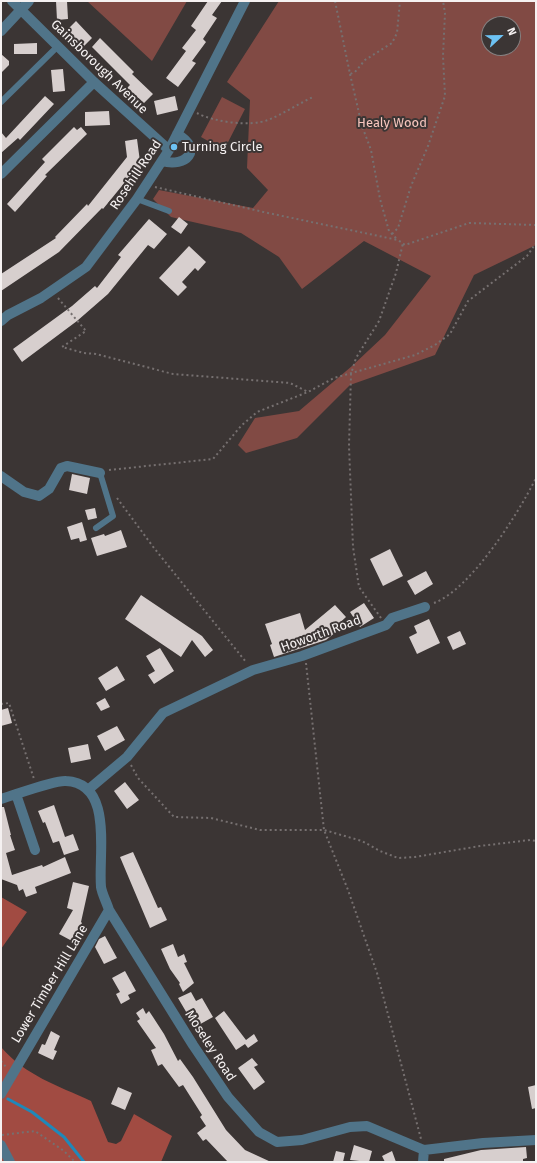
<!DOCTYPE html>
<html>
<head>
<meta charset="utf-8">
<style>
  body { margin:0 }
  #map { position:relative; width:537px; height:1163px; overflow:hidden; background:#3b3534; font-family:"Fira Sans",sans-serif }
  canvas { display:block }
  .frame { position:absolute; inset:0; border:2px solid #f5f1f1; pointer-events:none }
  .north { position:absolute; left:481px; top:16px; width:40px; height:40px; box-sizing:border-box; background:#3b3534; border:1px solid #858080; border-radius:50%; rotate:68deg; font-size:11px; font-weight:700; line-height:16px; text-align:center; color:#f5f1f1 }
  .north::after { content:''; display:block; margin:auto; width:14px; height:18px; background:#6dc2f3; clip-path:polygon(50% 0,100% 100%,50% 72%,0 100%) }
</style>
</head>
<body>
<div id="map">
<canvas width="537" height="1163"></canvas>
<div class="frame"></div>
<div class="north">N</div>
</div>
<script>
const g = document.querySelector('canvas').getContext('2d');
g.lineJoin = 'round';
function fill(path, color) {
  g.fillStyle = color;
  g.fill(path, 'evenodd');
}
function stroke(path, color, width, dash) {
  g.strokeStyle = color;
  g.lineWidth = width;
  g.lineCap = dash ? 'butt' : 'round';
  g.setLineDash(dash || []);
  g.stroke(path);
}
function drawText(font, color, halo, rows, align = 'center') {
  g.font = font + ' "Fira Sans",sans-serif';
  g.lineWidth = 4;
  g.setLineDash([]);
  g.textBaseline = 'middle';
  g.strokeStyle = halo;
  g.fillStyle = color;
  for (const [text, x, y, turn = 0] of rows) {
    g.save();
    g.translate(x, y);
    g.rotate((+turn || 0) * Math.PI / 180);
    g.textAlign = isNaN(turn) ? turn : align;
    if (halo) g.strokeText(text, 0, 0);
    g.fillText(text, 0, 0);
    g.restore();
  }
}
fill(new Path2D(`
  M87 1H187L152 61Z
  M279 1H536V245L474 275 435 355 350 385 297 438 246 453 238 445 255 418 299 411 352 366 385 335 431 276 364 241 302 289 279 257 241 233 171 217 153 199 159 190 253 208 268 190 247 168 250 100 227 82ZM489 24H513V48H489Z
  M222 97 245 109 224 150 201 137Z`), '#814a44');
fill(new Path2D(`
  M1 897 27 912 1 949Z
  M1 1047C26 1076 57 1085 91 1101L108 1142 116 1144 121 1141 134 1114 172 1136 161 1162H1Z`), '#a14b42');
stroke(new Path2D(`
  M8 1099 32 1112 64 1137 84 1162`), '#2088b9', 3);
fill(new Path2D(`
  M56 1H67L68 19 57 20Z
  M208 1H222L212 15 217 18 203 39 206 42 192 61 196 63 178 87 166 78 186 51 182 48 196 30 191 26Z
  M76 21 92 38 83 47 67 30Z
  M100 38 134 72 132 74 153 94 144 103 127 88 130 85 92 47Z
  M37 43V54H14V44Z
  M1 54 9 61V65L1 73Z
  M63 69 65 91 53 92 51 70Z
  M45 96 54 104 20 140 18 138 1 153V132L6 138Z
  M175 96 178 110 157 115 154 101Z
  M109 111 110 125 85 126V112Z
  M74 127 77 130 81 127 87 134 45 175 47 176 15 212 7 204 45 162 42 159Z
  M137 139 141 169 135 170 103 209 102 208 59 252 1 291V274L56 238 55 237 87 204 88 206 127 157 125 141Z
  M179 217 188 224 181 234 171 227Z
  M149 219 167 234 154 249 148 245 108 294 77 321 22 362 13 349 72 306 95 286 97 288 121 257 118 255Z
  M189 246 206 262 198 271 195 268 182 282 187 287 178 296 159 278Z
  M72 474 90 478 87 494 69 490Z
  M95 508 97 518 88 520 85 510Z
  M82 522 87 540 80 542 79 538 71 540 67 527Z
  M121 530 127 547 97 556 91 538 104 534 105 536Z
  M390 549 403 576 383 586 370 559Z
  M426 571 433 584 415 595 407 581Z
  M141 595 202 636 213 650 205 657 192 640 181 657 125 619Z
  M364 603 374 618 360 627 350 612Z
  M335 605 346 617 334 628 336 632 326 640 274 657 270 645 272 644 265 624 300 613 305 630Z
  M429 619 440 643 417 654 409 637 417 633 414 626Z
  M460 631 466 644 453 650 447 637Z
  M160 648 174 671 154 684 148 675 155 671 146 656Z
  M117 666 125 680 106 691 98 678Z
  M105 698 110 707 101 711 96 703Z
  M8 708 12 723 1 726V710Z
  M117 726 125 740 105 751 97 736Z
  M88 744 91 759 71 763 68 748Z
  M125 782 139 800 127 809 114 791Z
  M54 805 65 837 73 834 79 850 64 855 59 841 53 843 45 822 43 823 38 811Z
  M1 807H4L11 835H10L15 850 6 853 12 875 42 865 43 867 65 857 71 873 35 887 37 893 26 897 23 889 19 891 17 885 1 879Z
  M133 852 158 908 161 907 167 920 150 928 120 857Z
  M73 882 89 886 81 922 82 923 72 941 59 934 73 910 67 908Z
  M105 936 117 958 104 964 95 947 99 939Z
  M173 944 178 957 184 954 187 962 184 963 194 983 183 992 179 984 180 983 170 969 161 949Z
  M125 971 136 991 128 995 130 999 121 1004 116 994 120 992 112 978Z
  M191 992 196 1001 202 998 213 1017 195 1027 178 998Z
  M143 1008 146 1014 149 1011 153 1017 164 1034 178 1061 180 1059 193 1077 226 1130 245 1150 271 1162H228L206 1139 203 1141 197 1133 206 1126 200 1117 202 1115 183 1085 179 1087 162 1064 158 1066 151 1050 156 1048 137 1021 140 1019 136 1013Z
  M224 1011 246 1040 254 1034 258 1041 248 1048 245 1044 236 1050 215 1018Z
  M51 1031 60 1036 54 1050 57 1051 53 1060 38 1053 42 1044 45 1045Z
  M252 1058 258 1065 254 1067 265 1082 254 1090 238 1068Z
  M536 1085V1108L532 1109 528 1087Z
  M118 1087 132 1093 125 1110 111 1104Z
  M354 1145 372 1151 369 1162 350 1160Z
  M526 1147 527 1158 523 1159V1162H444V1159L481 1150Z
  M336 1151 345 1153 343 1162H333Z
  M392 1151 396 1162H385L382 1156Z`), '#d7cfce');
stroke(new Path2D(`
  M335 1 350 74 355 72 365 60 392 43 397 33 400 1
  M350 74 362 126 371 150 380 199 389 231 398 240
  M197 113C214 122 250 127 268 120 283 114 298 104 313 97
  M155 187 268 213 398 240 405 245 469 223 536 225
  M392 234 398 228 411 186 428 146 445 96 443 56 445 13 443 1
  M58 298 86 331 62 347 84 353 96 354 173 374 290 383 308 392
  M109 470 213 459 241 426 257 412 308 392 334 378 415 355 435 345 450 334 468 301 527 256 536 243
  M117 498 154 548 246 662
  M434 603C471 589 518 514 536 478
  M381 618 359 587 353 547 349 446 351 374 356 358 379 321 396 273 403 243
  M306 663 324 830 348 890 377 973 421 1139
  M1 704 9 703 34 779
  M131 765 138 778 174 817 211 818 260 830H324L362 841 380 851 398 858 415 857 480 846 530 840 536 841
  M1 1061 7 1068
  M2 1135 35 1131 64 1151 75 1162`), '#767070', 2, [2, 3]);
stroke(new Path2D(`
  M1 102 58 46
  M137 199 169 211
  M96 528 113 516 100 473`), '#507489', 6);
stroke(new Path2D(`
  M12 1 94 82 169 150
  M1 31 29 1
  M162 161C186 168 204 149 177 134
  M1 174 94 82
  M1 321 8 315 41 298 86 267 137 199 169 150 245 1
  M1 476 24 492 39 496 49 489 61 468 67 466 100 473
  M89 789 127 757 163 713 253 670 302 656 386 625 392 618 425 607
  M16 794 35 850
  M1 799C15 795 54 780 66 781 114 783 98 855 101 887 102 894 107 903 109 910L193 1045 228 1097 259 1132 277 1142 302 1140 350 1127 367 1126 424 1150 483 1143 536 1140
  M1 1094 109 910
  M1 1145 10 1162
  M423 1162 424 1150`), '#507489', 10);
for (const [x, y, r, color] of [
  [174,147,4,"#6dc2f3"]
]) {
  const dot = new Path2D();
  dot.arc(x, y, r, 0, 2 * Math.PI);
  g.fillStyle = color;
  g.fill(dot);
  stroke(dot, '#3b3534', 1.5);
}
drawText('13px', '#f5f1f1', '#3b3534', [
  ["Gainsborough Avenue",99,67,44],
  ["Rosehill Road",136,175,-56],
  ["Howorth Road",321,634,-20],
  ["Lower Timber Hill Lane",50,984,-59],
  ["Moseley Road",210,1046,57]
]);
drawText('13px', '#f8c6be', '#3b3534', [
  ["Healy Wood",392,123]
]);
drawText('13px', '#f5f1f1', '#3b3534', [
  ["Turning Circle",182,147]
], 'left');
</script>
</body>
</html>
